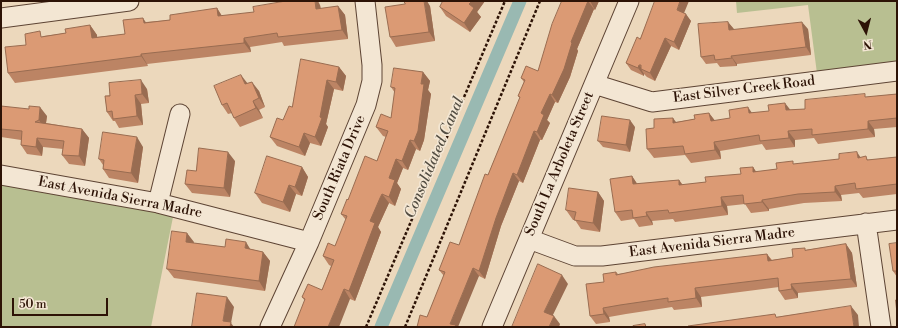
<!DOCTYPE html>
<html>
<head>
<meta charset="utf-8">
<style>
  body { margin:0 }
  #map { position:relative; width:898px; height:328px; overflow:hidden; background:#ecd8bc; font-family:"Libre Bodoni",serif }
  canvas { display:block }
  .frame { position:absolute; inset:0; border:2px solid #2d1306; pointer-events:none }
  .north { position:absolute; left:846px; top:12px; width:40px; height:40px; -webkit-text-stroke:3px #f3e6d3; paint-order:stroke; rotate:173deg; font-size:11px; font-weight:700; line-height:16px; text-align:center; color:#2d1306 }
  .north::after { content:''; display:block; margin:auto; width:14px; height:18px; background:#2d1306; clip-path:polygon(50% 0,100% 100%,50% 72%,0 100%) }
  .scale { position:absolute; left:12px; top:298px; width:96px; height:18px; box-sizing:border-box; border:2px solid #2d1306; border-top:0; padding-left:5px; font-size:12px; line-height:14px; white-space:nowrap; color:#2d1306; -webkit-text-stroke:3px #f3e6d3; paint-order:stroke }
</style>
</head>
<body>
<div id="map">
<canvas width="898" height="328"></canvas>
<div class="frame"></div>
<div class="north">N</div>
<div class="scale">50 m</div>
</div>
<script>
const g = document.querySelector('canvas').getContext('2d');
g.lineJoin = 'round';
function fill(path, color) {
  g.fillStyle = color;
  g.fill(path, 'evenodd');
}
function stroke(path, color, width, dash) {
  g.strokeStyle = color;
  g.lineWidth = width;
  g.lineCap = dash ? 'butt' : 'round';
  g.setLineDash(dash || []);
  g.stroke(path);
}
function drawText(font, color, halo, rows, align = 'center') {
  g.font = font + ' "Libre Bodoni",serif';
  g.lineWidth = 3.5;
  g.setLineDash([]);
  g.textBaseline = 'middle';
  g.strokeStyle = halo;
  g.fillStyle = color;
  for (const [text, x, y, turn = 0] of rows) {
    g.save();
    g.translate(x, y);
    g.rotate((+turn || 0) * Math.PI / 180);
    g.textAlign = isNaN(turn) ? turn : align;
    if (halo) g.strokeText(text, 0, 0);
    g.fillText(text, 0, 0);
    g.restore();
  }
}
fill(new Path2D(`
  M736 1H897V71L818 81 808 5 737 13Z
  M3 176 175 207 151 327H1V186Z`), '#b8bf91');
stroke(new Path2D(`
  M381 327 520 1`), '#99b9b2', 13);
const minor = new Path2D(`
  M1 18 129 1
  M594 84 652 102 897 71
  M1 175 158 203 309 242
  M158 203 180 114
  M866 223 881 327
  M529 239 575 256H602L897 220
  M270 327 309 242 366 105 372 81V65L365 1
  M492 327 629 1`);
stroke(minor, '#5d4434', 21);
stroke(new Path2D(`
  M366 327 505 1
  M405 327 540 1`), '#2d1306', 2.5, [3, 2]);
stroke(minor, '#f3e6d3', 19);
fill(new Path2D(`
  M443 1H485L477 12 481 17 470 32 446 16 440 7Z
  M562 1H599L595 10 594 9 577 49 578 51 570 77 558 103 555 102 547 120 550 123 542 140H540L523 183 519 181 501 226 485 279 479 276 427 317 444 276 439 270 459 245 488 175 520 98 518 96 524 82 521 78 538 71Z
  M320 5 321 9 338 6 345 15 348 39 284 46 282 42 250 47 251 52 147 64 148 66 15 83 8 73 26 45 44 36 66 33 90 25 97 35V37L125 34 146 22 170 20 217 8 222 16Z
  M430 6 435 41 396 47 390 37Z
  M684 13 691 21 679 50 671 46 655 81 647 77 644 74V76L631 70 626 63 640 39Z
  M728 22 734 30 808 29 811 55 737 64V66L720 67 717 63 706 64 701 57Z
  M339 67 346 76 343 91 334 89 326 124 328 127 321 146 310 143 305 156 277 146 270 137 283 120 292 107Z
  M423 72 430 81 428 90 431 94 424 140 420 151 416 149 408 170 403 168 397 183 401 189 395 206 389 203 378 227 381 232 355 301 350 299 305 301 302 297 322 290 331 266 329 265 323 256 335 246 346 220 341 214 348 200 377 161 386 137 383 136 376 127 391 118 395 93 391 87Z
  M247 84 259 91 265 107 259 110 263 118 240 127 234 118 232 113 228 114 222 105Z
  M147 89 149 103 141 104 143 125 119 128 115 121H113L107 112 105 96Z
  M897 94V127L874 129 875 137 818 144 814 138 795 140V147L766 150 762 144 720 151 721 159 691 163 685 155 654 158 647 149 654 128 676 122 695 119 709 113 715 121 730 118 752 113 805 109 867 97Z
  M1 106 47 116 46 123 82 129 89 138 85 166 69 164 62 155 63 149 43 147 42 156 27 154 21 145V140L1 137Z
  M635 127 630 152 603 147 598 141Z
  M143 147 138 183 109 178 103 169V165L99 159Z
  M861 157 869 160 897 157V194L863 198 859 193 841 195 842 201 804 203 769 209V211L751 213 745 204 727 206 728 215 675 222 673 219 652 221 653 225 639 227 634 219 621 221 615 212 632 176 637 184 679 180 683 185 706 182 741 174 753 167 756 172 777 169 795 164Z
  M235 161 230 197 192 193 185 184 196 171Z
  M302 167 308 177 302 196 296 194 290 212 262 203 255 193Z
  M598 192 604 201 600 232 581 229 575 220H573L566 210Z
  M187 233 193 243 225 247 251 249 263 252 270 261 265 291 174 278 167 269Z
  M897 243V277L893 271Z
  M846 244 852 253 857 287 798 293V298L785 300 779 291V287L701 297 702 307 674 310 672 307 626 314 609 317 610 322 596 324 590 316 604 282 616 272 618 274 767 254 772 260 793 257 806 250Z`), '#bc8464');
fill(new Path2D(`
  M315 1H318L320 5 322 19 316 9Z
  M424 1H427L430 6 435 41 429 32Z
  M472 1H485L477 12 481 17 470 32 464 23 469 4Z
  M588 1 594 9 577 49 578 51 570 77 558 103 552 95 571 42Z
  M590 1H599L595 10Z
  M680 1H689L682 18 677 10Z
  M338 6 345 15 348 39 342 30Z
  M217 8 223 18 218 16Z
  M686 14 691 21 679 50 674 42Z
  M143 18 149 27 144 23Z
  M728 22 734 29 735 38 729 30Z
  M802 22 808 29 811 55 806 47Z
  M90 25 97 35 98 47 92 38Z
  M244 38 250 47 251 52 244 43Z
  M665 38 671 46 655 81 650 73Z
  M141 54 147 64 148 66 141 56Z
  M731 56 737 64V66L732 58Z
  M639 65 643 70 641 69 644 74V76L638 68Z
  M339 67 346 76 343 91 336 82Z
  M423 72 430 81 428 90 431 94 424 140 420 151 414 141Z
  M241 75 248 84H245Z
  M141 80 147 89 149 103 142 94Z
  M327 80 334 89 326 124 328 127 321 146 315 137Z
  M252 82 259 91 265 107 259 98Z
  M550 94 555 102 547 120 550 123 542 140 537 132 541 113Z
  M135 95 141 104 143 125 137 116Z
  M253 101 259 110 263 118 256 108Z
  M785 103 792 112 786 110Z
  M40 107 47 116 45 130 39 120Z
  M748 107 754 116 749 113Z
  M709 113 716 122 711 121Z
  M673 118 679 126 673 123Z
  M630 120 635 127 630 152 626 145Z
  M868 121 874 129 875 137 868 129Z
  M82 129 89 138 85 166 79 156Z
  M534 131 540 140 523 183 517 175Z
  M788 131 795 140V147L789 138Z
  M304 133 310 143 305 156 299 147Z
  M137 137 143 147 138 183 131 173Z
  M37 138 43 147 42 156 36 147Z
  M410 140 416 149 408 170 402 161Z
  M714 142 720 151 721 159 715 150Z
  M228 152 235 161 230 197 224 188Z
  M857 152 863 161 858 158Z
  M396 159 403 168 397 183 401 189 395 206 389 197V178Z
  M302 167 308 177 302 196 295 187Z
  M753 167 759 176 753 172Z
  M513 173 519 181 501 226 485 279 479 271 496 218Z
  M632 176 638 185 633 184Z
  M679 180 685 189 679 185Z
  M289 185 296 194 290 212 283 202Z
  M835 186 841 195 842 201 835 192Z
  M598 192 604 201 600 232 593 223Z
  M382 194 389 203 378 227 381 232 355 301 349 291 370 221Z
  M721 197 727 206 728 215 722 206Z
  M762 200 769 209V211L762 202Z
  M646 212 652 221 653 225 647 216Z
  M187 233 194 242 192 251 186 242Z
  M246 242 252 252 245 248Z
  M846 244 852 253 857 287 851 279Z
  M263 252 270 261 265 291 259 281Z
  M767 254 773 263 768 261Z
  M473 268 479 276 458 327H453L450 324Z
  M562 275 568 284 550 321 544 312Z
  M791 284 798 293V298L792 289Z
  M695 288 701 297 702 307 696 298Z
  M344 289 350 299 339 327H328Z
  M227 297 234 307 231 323 234 327H227L223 321Z
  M851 306 858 315 859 327H854Z
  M603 308 609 317 610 322 604 314Z
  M554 316 560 324 559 327H549Z`), '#996c51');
const building = new Path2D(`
  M286 1H315L316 9 338 6 342 30 278 37 277 33 244 38V43L141 54V56L8 73 5 47 26 45 25 34 40 31 41 37 66 33 65 29 90 25 92 38 125 34 123 20 143 18 144 23 170 20V15L217 8 218 16 254 12 253 7Z
  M404 1H424L429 32 390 37 385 7 405 4Z
  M443 1H472L469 4 474 8 464 23 440 7Z
  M562 1H588L571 42 572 43 564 69 552 95 550 94 541 113 544 115 537 132 534 131 517 175 513 173 496 218 479 271 473 268 450 324 456 325 455 327H417L420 315 427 317 445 272 439 270 450 242 459 245 485 174 488 175 520 97 518 96 525 80 521 78 526 66 538 71 552 24Z
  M655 1H680L677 10 686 14 674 42 665 38 650 73 641 69V65H639L638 68 626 63 637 37 640 39Z
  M728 22 729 30 802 22 806 47 731 56 732 58 715 60 714 55 701 57 698 24Z
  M301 59 339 67 336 82 327 80 320 117 322 118 315 137 304 133 299 147 270 137 277 118 283 120 289 106 292 107Z
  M394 68 423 72 421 84H424L418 131 414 141 410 140 402 161 396 159 389 178 395 180 389 197 382 194 380 198 370 221 375 223 349 291 344 289 328 327H294L305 299 302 297 308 284 322 290 334 260 323 256 328 243 335 246 347 216 341 214 347 199 348 200 365 156 377 161 388 131 376 127 381 114 391 118 395 88 391 87Z
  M241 75 245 84 252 82 259 98 253 101 256 108 234 118 227 103 222 105 214 86Z
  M141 80 142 94 135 95 137 116 113 119 112 111 107 112 105 96H110L109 83Z
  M865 94V97L897 94V118L868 121V129L812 135V129L788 131 789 138 760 141 759 135 714 142 715 150 685 154 683 146 647 149 646 129 654 128V119L673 118V123L695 119 694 115 709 113 711 121 730 118 729 110 748 107 749 113 769 111 768 105 785 103 786 110 805 109V100Z
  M1 106 29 109V106L40 107 39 120 35 122 82 129 79 156 62 155 64 141 37 138 36 147 21 145 22 131 1 129Z
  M602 116 630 120 626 145 598 141Z
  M103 132 137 137 131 173 103 169 104 160 99 159Z
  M199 148 228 152 224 188 185 184 187 170 196 171Z
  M857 152 858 158 866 156 867 160 897 157V184L856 189 855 183 835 186V192L798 194 762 200V202L744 204 743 195 721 197 722 206 669 213 668 210 646 212 647 216 633 218 632 210 615 212 610 179 632 176 633 184 679 180V185L706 182 705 177 741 174 740 168 753 167V172L777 169 776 163 793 161V164L839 159V154Z
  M267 156 302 167 295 187 289 185 283 202 255 193Z
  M569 188 598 192 593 223 574 220 576 212 566 210Z
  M172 231 187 233 186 242 225 247 226 239 246 242 245 248 263 252 259 281 167 269Z
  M897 243V271H893L889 244Z
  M846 244 851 279 791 284 792 289 779 291 778 278 695 288 696 298 668 302V298L620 305 603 308 604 314 590 316 586 284 604 282 603 274 616 272V275L654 267 767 254 768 261 793 257 792 249 805 248V250Z
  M538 264 562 275 544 312 554 316 549 327H512Z
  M197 293 227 297 223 321 231 322 230 327H192Z
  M896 300H897V313Z
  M851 306 854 327H688V326L775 314 776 317Z
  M645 324 646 327H633V326Z`);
fill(building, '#db9a74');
stroke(building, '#996c51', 1);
drawText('14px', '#2d1306', '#f3e6d3', [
  ["East Silver Creek Road",744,90,-7],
  ["South La Arboleta Street",560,164,-67],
  ["South Riata Drive",340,168,-67],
  ["East Avenida Sierra Madre",120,198,11],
  ["East Avenida Sierra Madre",712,243,-7]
]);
drawText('italic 15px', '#534d42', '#f3e6d3', [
  ["Consolidated Canal",435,158,-67]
]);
</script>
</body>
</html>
